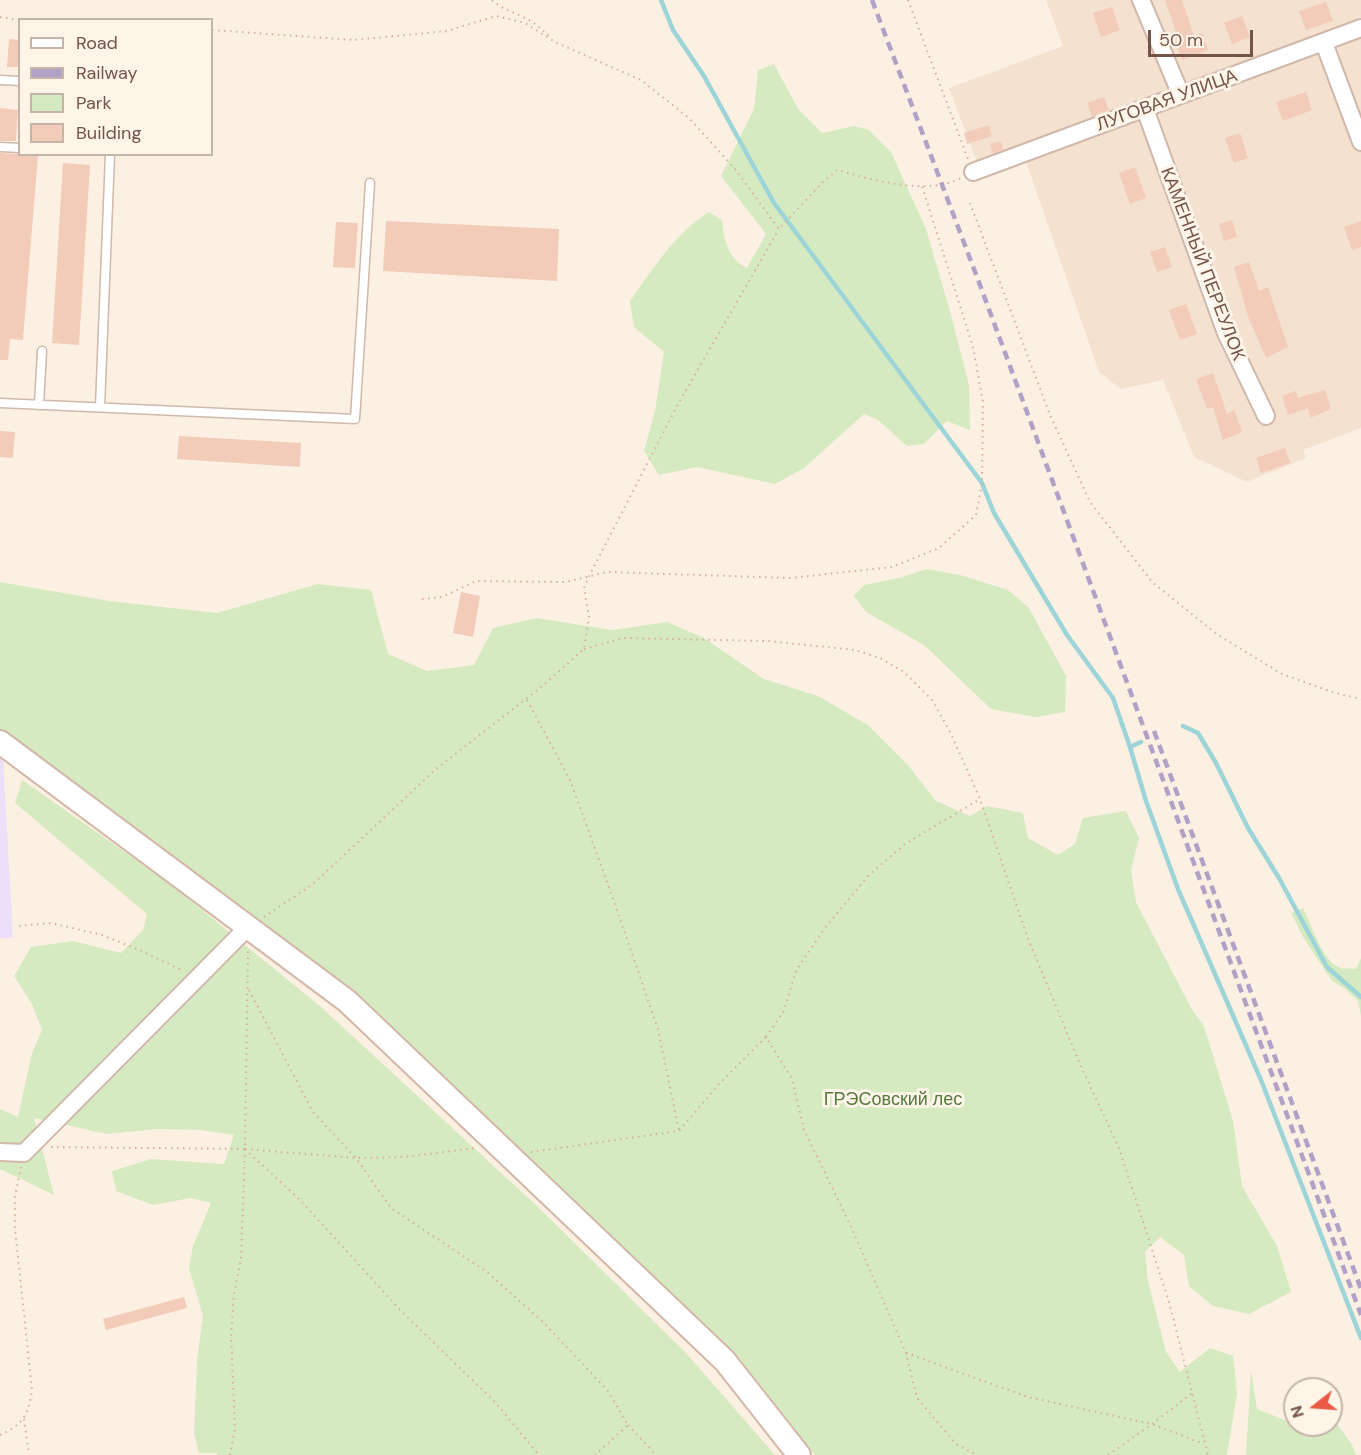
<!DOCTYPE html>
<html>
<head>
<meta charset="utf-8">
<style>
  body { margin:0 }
  #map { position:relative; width:1361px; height:1455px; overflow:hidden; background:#fcf0e2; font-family:"DM Sans",sans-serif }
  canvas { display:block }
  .legend { position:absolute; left:18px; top:18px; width:195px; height:138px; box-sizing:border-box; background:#fff4e8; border:2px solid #c7b4a8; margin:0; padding:8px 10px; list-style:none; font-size:18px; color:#745448 }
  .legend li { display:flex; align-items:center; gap:12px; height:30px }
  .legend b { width:30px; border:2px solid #c7b4a8 }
  .north { position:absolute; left:1283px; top:1377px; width:60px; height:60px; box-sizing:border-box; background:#fff4e8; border:2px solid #c7b4a8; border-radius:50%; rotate:253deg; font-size:16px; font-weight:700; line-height:24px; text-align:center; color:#745448 }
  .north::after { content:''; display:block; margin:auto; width:21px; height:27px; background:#e95b44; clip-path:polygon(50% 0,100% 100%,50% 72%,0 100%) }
  .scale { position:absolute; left:1148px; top:30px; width:105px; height:27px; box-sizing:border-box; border:3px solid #745448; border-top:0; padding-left:8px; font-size:18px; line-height:21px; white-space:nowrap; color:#745448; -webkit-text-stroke:4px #fff4e8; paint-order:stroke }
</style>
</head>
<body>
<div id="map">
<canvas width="1361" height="1455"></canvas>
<ul class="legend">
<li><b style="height:8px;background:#fff"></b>Road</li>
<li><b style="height:8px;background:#b1a1c6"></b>Railway</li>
<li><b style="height:16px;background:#d5eac0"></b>Park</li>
<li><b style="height:16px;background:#f2cbb9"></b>Building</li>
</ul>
<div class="north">N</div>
<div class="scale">50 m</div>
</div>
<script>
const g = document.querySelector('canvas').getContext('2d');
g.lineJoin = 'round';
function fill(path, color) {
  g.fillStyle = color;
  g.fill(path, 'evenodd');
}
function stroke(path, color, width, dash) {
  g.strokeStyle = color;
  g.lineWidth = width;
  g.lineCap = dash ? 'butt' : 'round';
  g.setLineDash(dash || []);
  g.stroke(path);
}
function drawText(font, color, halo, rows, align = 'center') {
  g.font = font + ' "DM Sans",sans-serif';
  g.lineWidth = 6;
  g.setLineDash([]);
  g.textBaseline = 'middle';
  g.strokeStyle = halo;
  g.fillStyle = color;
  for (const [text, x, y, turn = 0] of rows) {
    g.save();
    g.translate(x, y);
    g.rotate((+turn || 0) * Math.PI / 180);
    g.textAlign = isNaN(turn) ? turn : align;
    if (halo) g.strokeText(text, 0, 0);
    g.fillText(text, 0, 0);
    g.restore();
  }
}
fill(new Path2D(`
  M1046 0H1361V428L1303 450 1306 458 1247 482 1194 457 1163 380 1121 389 1099 372 1022 150 977 162 949 88 1063 46Z`), '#f4e1d0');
fill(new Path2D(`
  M0 755 3 757 13 938H0Z`), '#eddff9');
fill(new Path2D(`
  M774 64 798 109 822 133 854 126 869 130 891 152 926 229 951 315 969 385 970 430 947 421 924 444 907 446 878 420 864 414 804 468 775 484 697 467 659 475 644 451 655 411 664 352 634 327 630 301C654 268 674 234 709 212L722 220C724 240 727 258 747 268L766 234 721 176 754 109 758 70Z
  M927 569 960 575 1008 590 1029 608 1066 676 1065 712 1036 717 991 709 924 645 866 612 854 596 864 585 899 578Z
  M0 582 109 601 217 613 318 584 371 590 388 654 427 671 474 665 493 628 537 618 612 630 667 622 704 638 764 679 818 696 868 725 907 764 936 801 970 816 987 806 1023 813 1028 838 1058 855 1075 844 1083 818 1126 811 1139 838 1131 870 1136 902 1191 1008 1204 1026 1233 1121 1242 1186 1277 1246 1291 1292 1249 1314 1213 1306 1189 1286 1184 1255 1160 1237 1145 1252 1148 1281 1166 1352 1180 1372 1210 1348 1233 1356 1237 1393 1227 1455H815L736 1354 375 1016 302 953 244 908 95 802 0 754Z
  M22 780 169 883 321 1007 537 1206 687 1354 775 1455H217V1453H199L194 1433 197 1360 203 1316 189 1268 193 1246 211 1203 191 1198 153 1205 116 1191 112 1171 151 1159 224 1164 234 1135 201 1130 157 1129 107 1134 34 1118 54 1195 0 1169V1109L18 1117 32 1053 42 1030 32 1004 14 976 31 947 73 941 121 953 143 930 147 914 15 803Z
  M1303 908C1312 925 1322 962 1341 968 1345 969 1351 968 1356 969L1361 958V1016L1358 1001 1344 988 1332 981 1303 937 1291 913Z
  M1251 1370 1257 1409 1287 1421 1295 1419V1425H1331V1416L1351 1443 1356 1455H1246Z`), '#d5eac0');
stroke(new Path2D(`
  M661 0 673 30 704 76 774 203 982 483 994 513 1067 635 1113 698 1130 747 1141 742
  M1183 726 1198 733 1216 763 1248 828 1279 878 1327 967 1361 997
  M1130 747 1146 801 1178 889 1261 1080 1361 1338`), '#9cd4d8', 4.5);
fill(new Path2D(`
  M1165 0H1182L1194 36 1202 33 1208 50 1182 60 1176 42 1179 41Z
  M1326 2 1333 21 1306 30 1299 11Z
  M1112 7 1120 30 1101 37 1093 13Z
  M1242 16 1250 37 1232 44 1224 23Z
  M9 39 20 40V67H7Z
  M1306 92 1312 110 1283 121 1276 102Z
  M1104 97 1109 110 1092 117 1087 103Z
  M0 108 18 110 16 141H0Z
  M989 125 992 136 967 144 964 133Z
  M1240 133 1248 158 1234 163 1225 138Z
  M1001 141 1003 150 993 153 990 144Z
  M0 153 38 155 23 340 10 339 8 360H0Z
  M63 163 90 165 79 345 52 343Z
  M1135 167 1146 198 1130 204 1119 173Z
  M1232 220 1237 237 1224 241 1219 224Z
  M386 221 559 229 557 281 383 271Z
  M1361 221V247L1352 250 1344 227Z
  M336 222 358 223 355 268 333 267Z
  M1165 247 1172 267 1157 272 1150 252Z
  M1249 262 1259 291 1268 287 1288 347 1266 358 1248 316 1234 267Z
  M1186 304 1197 334 1180 340 1169 310Z
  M1213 373 1227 414 1234 410 1242 432 1223 440 1213 407 1207 409 1196 379Z
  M1325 390 1331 409 1310 418 1308 408 1288 415 1282 396 1296 391 1298 398Z
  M0 431 15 432 13 458 0 457Z
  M179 436 301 443 300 467 177 459Z
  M1285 448 1290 463 1261 473 1256 458Z
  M461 592 480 596 473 637 453 633Z
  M184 1297 187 1308 106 1330 103 1319Z`), '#f2cbb9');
const lane = new Path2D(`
  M0 80 20 81
  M0 147 20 148
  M0 403 355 419 370 183
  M39 405 42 351
  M100 407 110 154`);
const street = new Path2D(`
  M1141 0 1181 95
  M1324 43 1361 142
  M1145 109 1226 333 1266 416
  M973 172 1361 28
  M0 1152 24 1153 248 927`);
const secondary = new Path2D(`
  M0 742 347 1001 725 1361 799 1455`);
stroke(lane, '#d0b8ab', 11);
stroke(street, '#d0b8ab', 20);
stroke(secondary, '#d3b7a8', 26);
stroke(new Path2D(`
  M492 0C502 9 511 11 523 17 534 22 542 29 551 38
  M908 0 968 159
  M0 17 20 20
  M212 30 354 40 447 31 496 16 525 23 555 42 641 80 665 99 690 119 735 169 779 229 822 183 837 170C873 180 927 196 961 178
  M970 203 1050 415 1090 502 1153 583 1218 635 1282 674 1335 693 1361 699
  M422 599 442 597 476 581 566 582 607 572 790 578 892 567 939 548 976 515 982 483 983 402 973 347 922 186
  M584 649 623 638 768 641 855 650 880 658 904 672 933 701 951 734 980 799 1027 936 1079 1062 1119 1148 1169 1302 1208 1455
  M527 700 570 780 611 893 658 1029 679 1131
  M264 917 313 884 436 769 540 688 584 649 589 617 584 588 588 578 678 404 779 229
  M19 926 51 923 102 935 137 949 184 971
  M249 990 313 1112 356 1158 391 1208 487 1272 543 1322 608 1391 628 1425 595 1455
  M766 1037 784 1011 796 971 824 929 869 875 905 844 980 799
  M51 1147 245 1149 248 950
  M245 1149 300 1200 402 1312 495 1402 539 1455
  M245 1149 356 1158 404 1157 475 1148
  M531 1152 679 1131 719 1084 766 1037 792 1079 804 1130 848 1220 906 1353 917 1398 956 1444 977 1455
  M906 1353 1028 1397 1152 1424 1204 1444
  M24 1419 29 1455
  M628 1425 656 1455
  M0 1435C24 1424 28 1415 32 1390L15 1229V1196L21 1167
  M230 1455 235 1429 231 1335 234 1294 241 1259 245 1149
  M1108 1455 1152 1424 1192 1393`), '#d7ae9c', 2, [1.5, 4.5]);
stroke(lane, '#fff', 8);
stroke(street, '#fff', 16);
stroke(secondary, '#fff', 22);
stroke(new Path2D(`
  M872 0 977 277 1361 1315
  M1154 731 1361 1289`), '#b1a1c6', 4.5, [9, 6]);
drawText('18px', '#745448', '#fff4e8', [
  ["ЛУГОВАЯ УЛИЦА",1167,101,-20],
  ["КАМЕННЫЙ ПЕРЕУЛОК",1202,264,69]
]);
drawText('18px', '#567a40', '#fff4e8', [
  ["ГРЭСовский лес",893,1100]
]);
</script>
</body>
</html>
